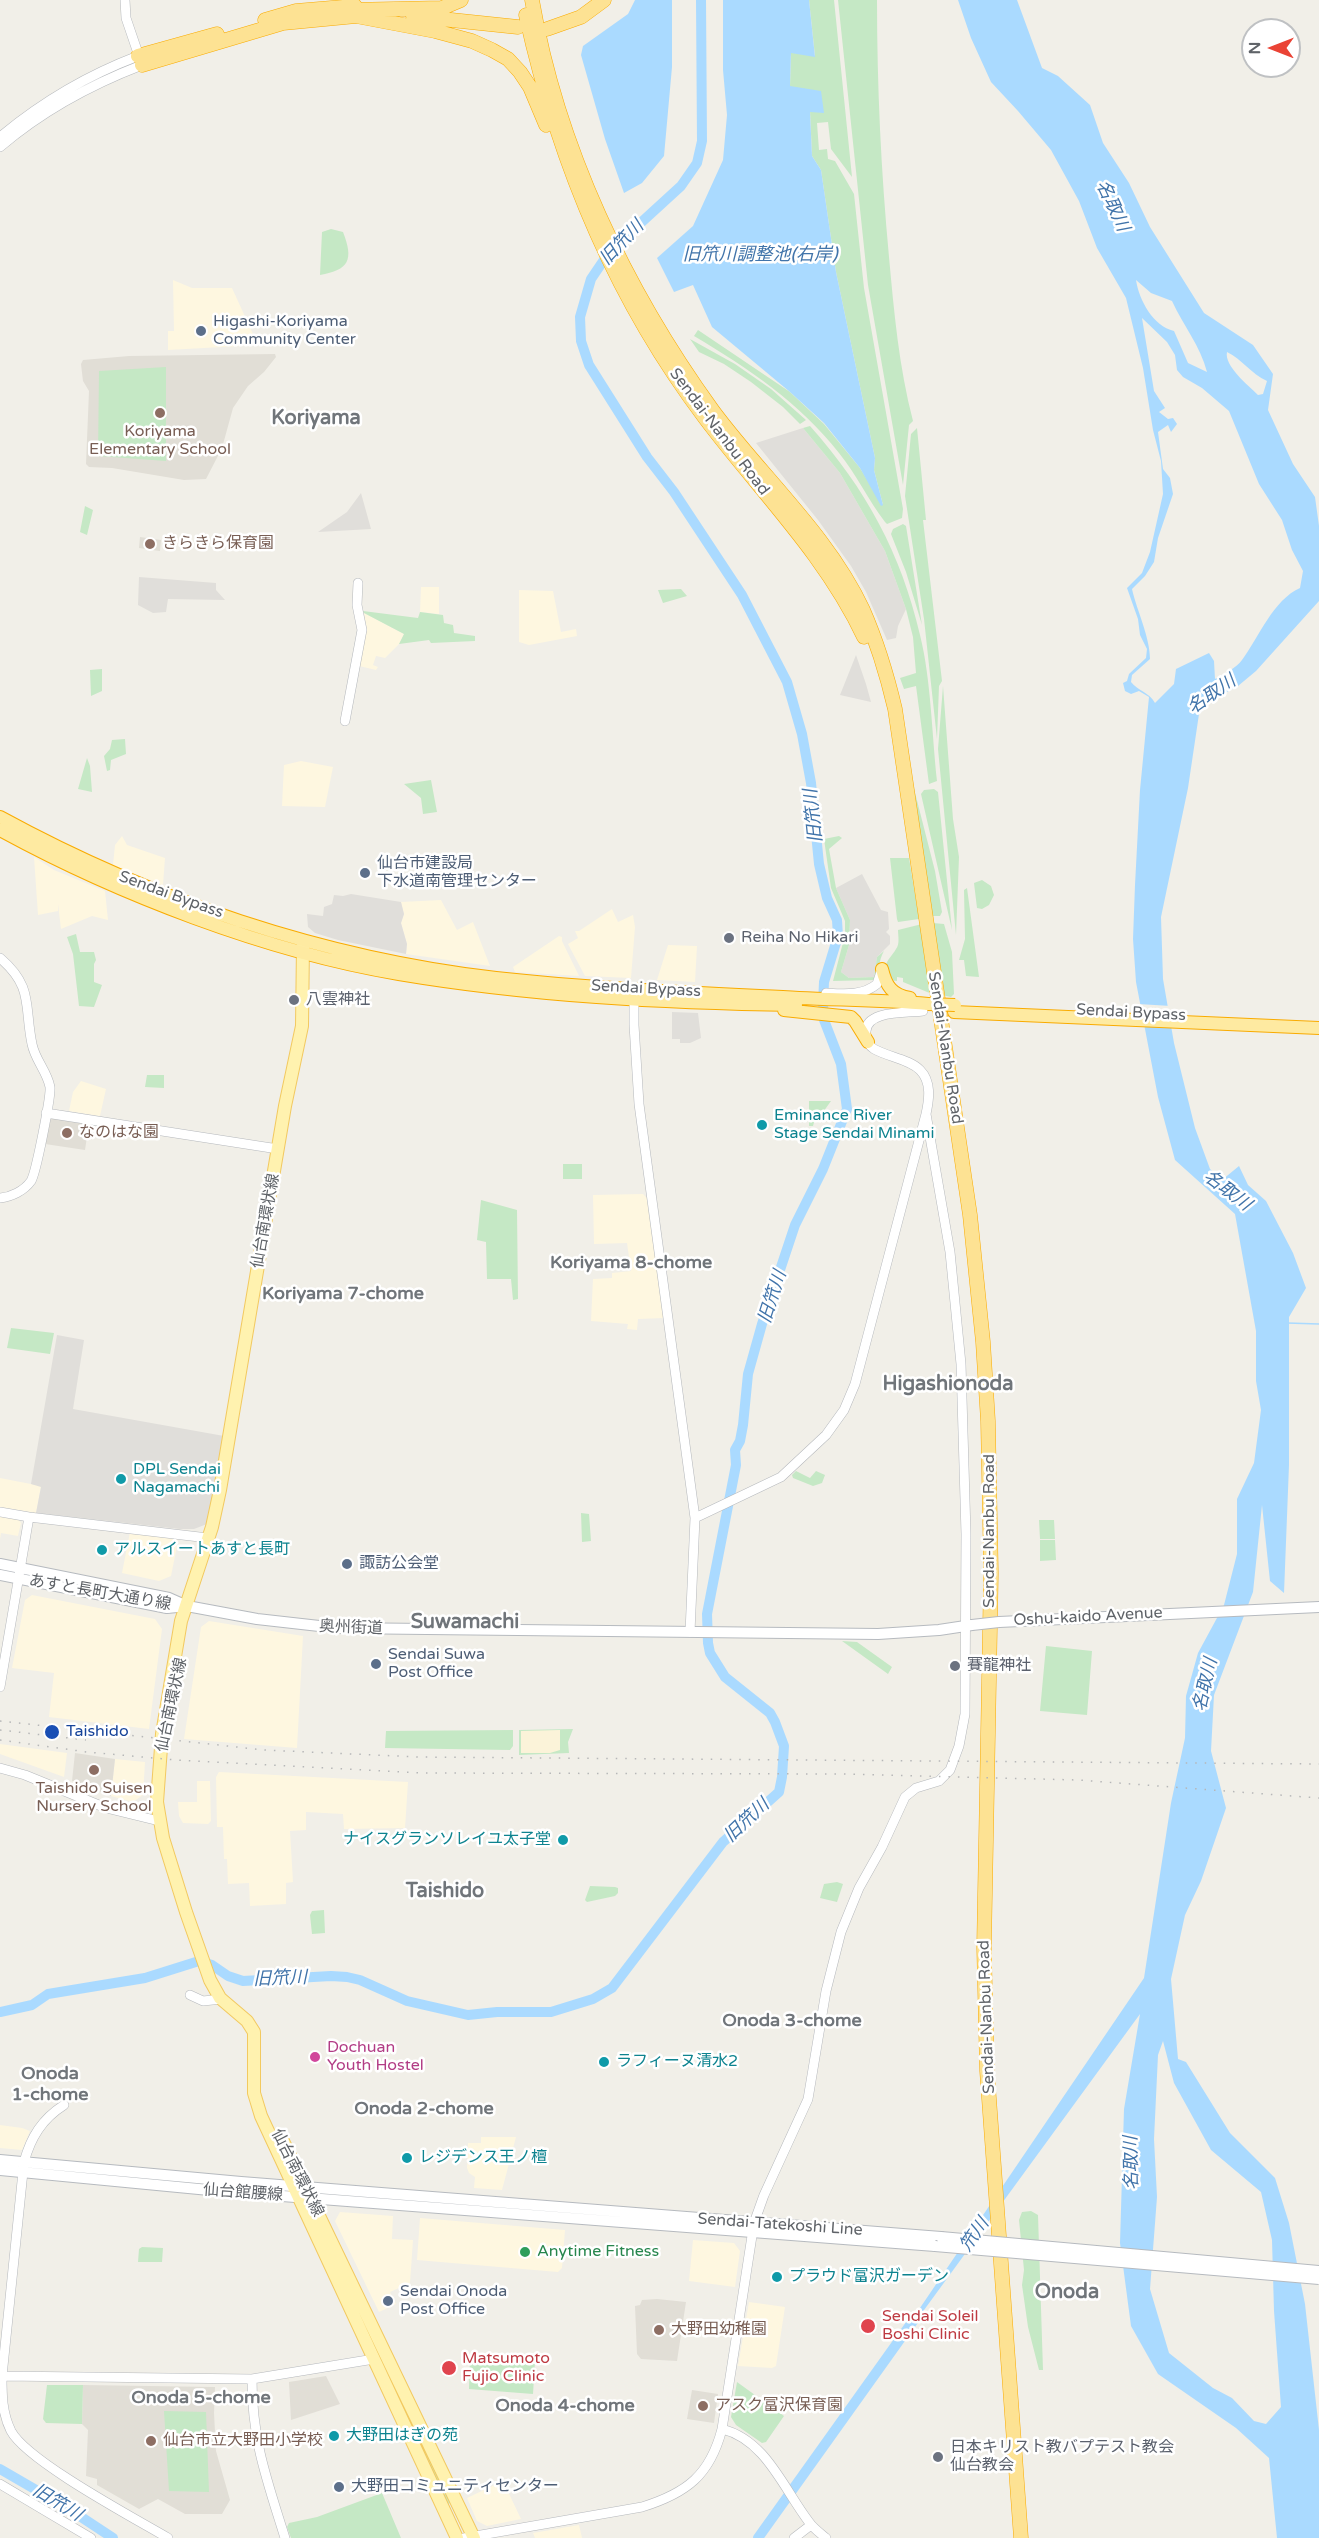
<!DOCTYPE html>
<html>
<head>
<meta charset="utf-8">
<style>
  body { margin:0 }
  #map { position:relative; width:1319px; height:2538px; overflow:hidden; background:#f1efe8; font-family:"Varela Round",sans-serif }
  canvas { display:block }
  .north { position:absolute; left:1241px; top:18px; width:60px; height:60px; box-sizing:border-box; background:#fff; border:2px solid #bfc1c3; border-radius:50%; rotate:270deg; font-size:16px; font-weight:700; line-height:24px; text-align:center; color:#5f6368 }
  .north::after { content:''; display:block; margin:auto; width:21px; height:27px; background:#ea4335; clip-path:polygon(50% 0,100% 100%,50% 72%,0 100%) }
</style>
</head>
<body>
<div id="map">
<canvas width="1319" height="2538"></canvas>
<div class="north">N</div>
</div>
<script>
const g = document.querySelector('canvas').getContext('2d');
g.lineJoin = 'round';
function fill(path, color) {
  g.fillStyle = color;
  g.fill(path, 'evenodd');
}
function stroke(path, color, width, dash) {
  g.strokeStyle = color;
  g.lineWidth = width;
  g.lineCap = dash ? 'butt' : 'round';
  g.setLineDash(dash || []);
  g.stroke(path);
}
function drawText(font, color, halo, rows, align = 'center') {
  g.font = font + ' "Varela Round","Noto Sans JP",sans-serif';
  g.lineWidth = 5;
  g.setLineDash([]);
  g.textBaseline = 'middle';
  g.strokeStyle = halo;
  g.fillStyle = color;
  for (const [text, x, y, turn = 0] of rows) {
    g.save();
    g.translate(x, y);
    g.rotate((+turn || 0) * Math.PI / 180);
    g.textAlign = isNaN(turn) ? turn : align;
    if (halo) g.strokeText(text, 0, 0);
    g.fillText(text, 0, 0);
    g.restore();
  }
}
fill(new Path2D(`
  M173 280 192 288H232L258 345 168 350V331H174Z
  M421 587H439V614L420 612Z
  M519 590 553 591 561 632 576 629 577 636 529 645 519 642Z
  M364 613 404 634 399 644 385 658 376 656 373 665 378 667 376 670 359 666 367 629Z
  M301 761 333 767 325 807 282 806 284 765Z
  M122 836 127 845 165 858 163 885 113 865 115 845Z
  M34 857 54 870 105 891 108 920 92 916 61 929 58 904V911L38 915Z
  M441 900 457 930 473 922 490 966 406 954 407 944 401 923 404 914 401 902Z
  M612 909 618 922 633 915 635 927 631 978 585 976 568 944 578 938 575 931H579Z
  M559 936 562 937V941L579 976 515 972 513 967Z
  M668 945 697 946 695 982 657 980Z
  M81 1081 106 1089 100 1116 69 1111 73 1092Z
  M643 1194 648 1199 664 1318 638 1319 637 1330 627 1329 628 1324 591 1321 593 1279 612 1278V1273L631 1271 627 1243 594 1244 593 1195Z
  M0 1478 41 1486 36 1513 0 1507Z
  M0 1516 19 1520 21 1523 18 1536 1 1533 0 1539Z
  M130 1532 175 1538 178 1541 171 1576 159 1581 122 1573Z
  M32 1595 155 1619 162 1629 149 1729 49 1717 54 1673 12 1668 25 1600Z
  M209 1621 303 1636 297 1748 184 1739 201 1627Z
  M0 1744 67 1753 64 1777 0 1754Z
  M115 1759 145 1762 143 1795 133 1802 111 1796Z
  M219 1772 408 1782 405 1828 344 1829 343 1814 306 1812V1830L290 1831 293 1882 286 1883V1904L250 1906 249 1883 228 1884 227 1859H224L223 1827H217L216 1777Z
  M197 1781H210L211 1821 208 1824 183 1823 179 1816 178 1802H197Z
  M0 2125 22 2128 30 2131 22 2150 0 2148Z
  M481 2137H516L502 2190 474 2188 475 2177 469 2173 467 2168 468 2143H481Z
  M340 2212 393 2216 392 2239 413 2240 410 2283 390 2292 396 2304 379 2312 335 2221Z
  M420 2218 565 2230 562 2268 558 2272 417 2260Z
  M693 2240 734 2243 740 2251 735 2287 689 2281Z
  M749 2302 785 2307 776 2366 772 2368 738 2366Z
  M503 2481 521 2519 487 2526 477 2521 467 2498Z
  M579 2525 582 2538H535L533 2533Z`), '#fef7e0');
fill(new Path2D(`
  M803 428 840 473 885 551 906 609 898 626 896 638 887 640 866 592 851 566 818 520 756 443Z
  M361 493 371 529 318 532 347 512Z
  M139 577 216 583V590L225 600 168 599 166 612 153 613 138 605Z
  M856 655 866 684 871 702 840 695Z
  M862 874 881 910 888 912 889 929 886 932 890 936V944L877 957 874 977 849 978 841 972 849 945 850 920 836 888Z
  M351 894 401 902 404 914 401 923 407 944 406 954 338 940 315 933 308 927 307 914 323 916 324 907 332 904 334 895 343 896Z
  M672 1012 698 1013 701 1038 690 1043H680V1039H672Z
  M57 1335 84 1340 73 1409 224 1436 207 1524 194 1529H180L36 1513 41 1487 31 1484Z`), '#e0deda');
fill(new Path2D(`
  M275 354 276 357 264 372 248 386 233 408 222 448 206 479 184 480 112 468 89 467 86 464 89 391 83 381 81 364 83 360 129 356Z
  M140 537 161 540 160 551 139 548Z
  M49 1117 89 1123 85 1150 45 1144Z
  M75 1753 115 1759 111 1796 72 1781Z
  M657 2299 686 2302 677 2361 641 2359 637 2354 635 2306 640 2305 642 2300Z
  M326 2376 340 2404 291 2420 289 2382Z
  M83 2385 215 2387 214 2413 216 2451 230 2500 222 2514H185L158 2499 139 2509 97 2485V2479L86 2476 88 2430 82 2424Z
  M692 2390 718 2394 714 2423 687 2419Z`), '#e1ded6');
fill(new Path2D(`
  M809 0H834L852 177 831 149 828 122 817 123 819 150 827 149 828 159 835 161 854 194 864 288 903 509 902 518 887 524 885 522C868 500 857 475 839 453 800 403 748 368 694 336L698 330 790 392 824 424 860 468 883 505 874 470 875 458 836 272 821 170 812 156 810 111 790 86 791 52 815 56Z
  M838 0H877C877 86 881 172 889 257 894 312 899 367 913 421L909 425 903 485 868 285Z
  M331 229 343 232C354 260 349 270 320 275L322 232Z
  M690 339 735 364 771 389 806 420 800 424 783 407 751 382 724 364 699 352Z
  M166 367V461L98 456 99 371Z
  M810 426C866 489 901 553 920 635 931 679 932 735 937 781L929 784 916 686 904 689 900 678 916 673 913 637 906 609 885 551 840 473 803 428Z
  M917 428 926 520H923L942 681 939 686 937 739 924 619 905 496 911 434Z
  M85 506 93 510 87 535 80 532Z
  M903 524 906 526 922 625 906 572 891 534 893 529Z
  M681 589 687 596 663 603 658 590Z
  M363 611 418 618 420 612 443 615 444 623 453 625 454 633 475 636V641L431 643 429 640 399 644 404 634 364 613Z
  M102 669V691L91 696 90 670Z
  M943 686 953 819 959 857 956 935 938 749Z
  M125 739 126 754 111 760 110 770 107 771 104 756 110 749 112 740Z
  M87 758 90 766 92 792 78 789Z
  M910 773 935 871 942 912 940 916H931L929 891Z
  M431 780 437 812 423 814 421 798 404 784Z
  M934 789 938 792 952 930 921 794 924 790Z
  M839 836 842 838 829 849 836 888 850 920 849 945 841 972 849 978 874 977 877 957 884 951C878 961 880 971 874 980L833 981 845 935V921L831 888 824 839Z
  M890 858H909L919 919 898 922 897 919Z
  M982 880 991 886 994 895 989 905 982 909 977 908 974 883Z
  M967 888 979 977 966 976 964 960H959L965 939 964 890Z
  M933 923 944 924 952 952 954 994 951 997 941 995 939 986H943Z
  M922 924 932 994 903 982V978L897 977V981L888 980C881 963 889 961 896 949 900 944 898 936 898 930Z
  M76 934 80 952H94L96 960 94 964V982L102 985 94 1007 79 1006 73 954 67 937Z
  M147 1075H164V1088L145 1087Z
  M809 1101H831L821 1115H816L813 1126H809Z
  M563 1164H582V1179H563Z
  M481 1200 517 1210 518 1299 513 1300 511 1279H487L486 1242 477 1240Z
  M11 1328 54 1333 50 1354 7 1348Z
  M796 1471 810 1478 816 1471 825 1475 822 1483 813 1486 793 1478 792 1475Z
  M581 1513 589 1514 591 1541 582 1542Z
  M1039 1520H1054L1055 1539H1040Z
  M1040 1540H1055L1056 1560 1040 1561Z
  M842 1641 857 1642 892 1667 888 1674Z
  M1046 1646 1092 1651 1087 1715 1040 1711Z
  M573 1729 568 1742 569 1753 519 1755V1730Z
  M513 1730V1746L510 1750 385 1748 386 1731Z
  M837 1882 843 1884 837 1902 820 1898 824 1884Z
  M590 1886 615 1887 618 1888V1893L615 1896 587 1902 585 1900Z
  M324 1910 325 1933 312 1934 310 1915 312 1911Z
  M1031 2211 1038 2215 1043 2370H1039L1028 2327 1022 2285 1024 2270 1019 2220 1022 2212Z
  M142 2247 163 2248 162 2262H138L139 2249Z
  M470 2356 535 2361 533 2394 469 2389Z
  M737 2382 784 2416 766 2442 762 2443 736 2425 731 2417Z
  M47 2385H83L82 2424 46 2423 43 2419Z
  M398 2386 437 2469 450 2503 445 2506 392 2389Z
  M164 2411 206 2412 209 2492 169 2491Z
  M382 2493 401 2538H291L287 2527 289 2523 317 2517Z`), '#c5e8c5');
fill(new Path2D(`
  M560 1730V1750L550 1753H521V1731Z`), '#fbf3d9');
fill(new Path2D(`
  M635 0H672V67L664 156 642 183 624 193 605 139 581 55 583 46 628 14Z
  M723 0H809L815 57 791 53 790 86 821 91 824 113 810 112 812 156 821 170 836 272 875 458 874 470 883 505 881 506 860 468 824 423 790 392 712 327 693 285 674 292 657 258 693 226 723 160 727 115 723 70Z
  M958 0H1017L1042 68 1058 76 1090 105 1103 143 1129 183 1150 227 1204 313 1253 345 1273 374 1268 410 1293 464 1315 497 1319 526V601L1256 671 1238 686 1212 700 1199 714 1188 788 1161 917 1163 979 1174 1043 1195 1128 1210 1169 1222 1180 1239 1166 1248 1185 1266 1201 1293 1253 1306 1288 1289 1317V1465L1284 1593 1270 1581 1262 1505 1253 1592 1214 1695 1211 1751 1226 1808 1201 1881 1185 1915 1171 1979 1178 2059 1186 2062 1230 2133 1275 2178 1289 2223 1305 2304 1319 2430V2538H1277L1269 2458 1236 2428 1158 2374 1131 2326 1120 2243 1124 2109 1140 2014 908 2332 905 2330 1144 1978 1171 1803 1185 1738 1186 1696 1198 1653 1224 1605 1237 1554V1499L1254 1463 1261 1410 1256 1381V1331L1235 1214 1175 1160 1158 1097 1136 982 1133 939 1135 885 1140 790 1149 697 1139 691 1131 694 1125 691 1123 683 1127 681 1129 674 1146 658 1147 649 1140 635 1138 619 1127 588 1142 573 1150 552 1163 494 1161 461 1153 430 1143 368 1126 298 1097 248 1079 201 1051 150 1018 111 991 82 971 38ZM1136 280 1151 293 1172 301C1184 327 1200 345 1207 372L1188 363 1174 331C1153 326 1139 300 1136 280ZM1142 318 1167 342 1175 355 1177 370 1183 377 1202 388 1229 411 1259 484 1282 520 1292 550 1303 571 1300 588C1273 600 1259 637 1242 660 1236 668 1224 674 1215 679L1214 661 1209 653 1176 669 1174 684 1155 703C1149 692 1138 691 1131 682L1132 675 1150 659C1150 637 1137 611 1132 589L1145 576 1154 562 1158 538 1173 494 1170 478 1163 469 1158 432 1168 425 1171 432 1177 424 1173 418 1168 419 1159 412 1165 408 1154 391ZM1227 352C1242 359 1251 374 1267 381L1263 394 1258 395C1248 385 1224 366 1227 352ZM1163 2041 1174 2083 1211 2150 1261 2192 1272 2240 1274 2311 1281 2407 1266 2424 1254 2421 1232 2398 1213 2388 1169 2353 1150 2289 1157 2197 1154 2139 1158 2055Z`), '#aadaff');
fill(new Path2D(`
  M1138 1004 1171 1006 1174 1026 1142 1024Z`), '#f1efe8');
stroke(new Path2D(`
  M1287 1323 1319 1324`), '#aadaff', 1.5);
stroke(new Path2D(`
  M0 2012 32 2005 48 1994 145 1978 199 1961 212 1965 228 1976 243 1981 331 1976 347 1977 360 1980 407 2001 468 2015 497 2012H551L593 1999 612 1988 723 1842 779 1792 782 1777 784 1746 775 1722 770 1713 725 1677 710 1653 708 1643 707 1614 736 1465 735 1450 740 1441 743 1425 748 1374 762 1324 795 1225 823 1169 847 1109 841 1064 824 1020 823 1004 824 982 838 936 837 920 827 898 819 864 811 783 802 734 787 682 742 595 674 492 647 457 589 365 581 341 580 317 591 279 610 251 681 186 697 163 702 141 701 0
  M0 2469 69 2509 113 2538
  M758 2538 913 2321`), '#aadaff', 10);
const tertiary = new Path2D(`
  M0 137C42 102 88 75 138 56
  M0 147C42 111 90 85 142 65L126 18 125 0
  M345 721 362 630 357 605 358 583
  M0 958C34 987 24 1006 32 1044 35 1060 47 1071 50 1087 51 1097 36 1173 31 1181 24 1191 11 1197 0 1198
  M826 993C843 994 863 996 877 984L882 969
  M634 994V1025L639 1104 695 1518 690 1632
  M46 1113 278 1149
  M0 1512 29 1517 208 1538
  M695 1518 781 1477 826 1435 844 1410 855 1384 926 1114C929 1100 932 1082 920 1070 909 1059 888 1057 874 1049 869 1046 866 1040 866 1034 863 1010 906 1013 923 1011
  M0 1687 29 1517
  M0 1768 25 1775 106 1808 159 1821
  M190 1995 203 2001 222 1999
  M64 2105C42 2119 31 2137 24 2162L2 2376C2 2395 2 2413 11 2431 27 2461 134 2518 168 2538
  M2 2376 252 2379 374 2359
  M252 2379C252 2441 267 2480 285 2538
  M722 2429C766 2440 783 2488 809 2522 813 2528 820 2533 826 2538
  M0 2484 91 2538
  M464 2538 642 2507C687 2493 710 2475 722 2429L754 2223 764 2195 808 2099 826 1991 841 1932 859 1888 882 1847 905 1797 916 1788 939 1781 950 1770 959 1746 965 1714 966 1534 961 1364 950 1252 926 1114
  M794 2538 811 2525`);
const secondary = new Path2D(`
  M0 1564 169 1598 187 1606 257 1619 337 1628 878 1634 939 1630 972 1625
  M0 1575 167 1608 187 1606
  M999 1622 1319 1607
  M0 2160 241 2182 941 2237
  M0 2170 230 2192 935 2246`);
const primary = new Path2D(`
  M303 945 302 1026 285 1106 220 1490 212 1527 181 1621 162 1734 157 1802 163 1838 186 1912 210 1980 220 1998 247 2021 254 2032V2093L261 2116 457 2538
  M283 2141 474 2538`);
const trunk = new Path2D(`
  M0 817C152 900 323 958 496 978 596 989 698 993 799 998 842 1000 885 1000 928 1004
  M0 830C117 894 267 952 399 974 530 996 663 1003 796 1005
  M882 969C886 986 892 995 910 998
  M784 1010 851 1017 855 1021 868 1042
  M954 1012 1319 1028`);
const motorway = new Path2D(`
  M532 0C557 147 626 291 713 411 762 477 828 535 863 610 877 642 887 675 895 709L970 1215 983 1342 988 1421 991 1573 984 1947 987 2071 1021 2538
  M348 10 442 8 461 0
  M526 15C558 160 615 299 705 418 759 490 825 554 864 637
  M413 16 518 27
  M265 20 296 11 355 6
  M547 29 581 17 604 0
  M138 56 217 34
  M142 65 283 23 356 16 435 31 472 41 492 50 508 59 520 72 530 87 546 125`);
stroke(tertiary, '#b5b8bc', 10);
stroke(secondary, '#b6babf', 12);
stroke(primary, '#f2c960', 14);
stroke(trunk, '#f9ab00', 14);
stroke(motorway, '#f9ab00', 15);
stroke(tertiary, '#fff', 9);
stroke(secondary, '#fff', 10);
stroke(primary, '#fff2af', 12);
stroke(trunk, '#feeaa1', 12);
stroke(motorway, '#fde293', 14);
stroke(new Path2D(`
  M0 1721 264 1750 419 1757 1319 1764
  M0 1730 86 1740
  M0 1740 87 1752 176 1760 421 1773 843 1774 1078 1780 1319 1798`), '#b6b7b8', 1.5, [1.5, 8]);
const secondaryBridge = new Path2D(`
  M972 1625 999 1622
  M941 2237 1319 2271
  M935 2246 1319 2279`);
const trunkBridge = new Path2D(`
  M928 1004 955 1005`);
stroke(secondaryBridge, '#b6babf', 12, []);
stroke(trunkBridge, '#f9ab00', 14, []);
stroke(secondaryBridge, '#fff', 10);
stroke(trunkBridge, '#feeaa1', 12);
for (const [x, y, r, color] of [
  [201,331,6,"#5c6f8a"],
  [160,413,6,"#8d6e63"],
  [150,544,6,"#8d6e63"],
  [365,873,6,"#5c6f8a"],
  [729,938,6,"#6b7280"],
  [294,1000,6,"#6b7280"],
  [762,1125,6,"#0f9aa8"],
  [67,1133,6,"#8d6e63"],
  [121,1479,6,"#0f9aa8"],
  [102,1550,6,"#0f9aa8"],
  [347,1564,6,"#5c6f8a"],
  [376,1664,6,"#5c6f8a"],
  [955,1666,6,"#6b7280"],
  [52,1732,8,"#1a4fb4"],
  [94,1770,6,"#8d6e63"],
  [563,1840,6,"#0f9aa8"],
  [315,2057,6,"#d1479c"],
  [604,2062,6,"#0f9aa8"],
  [407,2158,6,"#0f9aa8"],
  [525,2252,6,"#2e9e5b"],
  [777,2277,6,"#0f9aa8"],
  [388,2301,6,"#5c6f8a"],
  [868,2326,8,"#e0444e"],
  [659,2330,6,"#8d6e63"],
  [449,2368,8,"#e0444e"],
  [703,2406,6,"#8d6e63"],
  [334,2436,6,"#0f9aa8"],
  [151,2441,6,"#8d6e63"],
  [938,2457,6,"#6b7280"],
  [339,2487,6,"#5c6f8a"]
]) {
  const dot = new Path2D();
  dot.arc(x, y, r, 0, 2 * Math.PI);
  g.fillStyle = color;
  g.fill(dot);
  stroke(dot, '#fff', 2);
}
drawText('16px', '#4e5e75', '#fff', [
  ["Higashi-Koriyama",213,322],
  ["Community Center",213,340],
  ["仙台市建設局",377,864],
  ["下水道南管理センター",377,882],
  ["諏訪公会堂",359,1564],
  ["Sendai Suwa",388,1655],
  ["Post Office",388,1673],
  ["Sendai Onoda",400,2292],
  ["Post Office",400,2310],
  ["大野田コミュニティセンター",351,2487]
], 'left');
drawText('16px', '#785e54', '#fff', [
  ["Koriyama",160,432,"center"],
  ["Elementary School",160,450,"center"],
  ["きらきら保育園",162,544],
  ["なのはな園",79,1133],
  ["Taishido Suisen",94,1789,"center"],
  ["Nursery School",94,1807,"center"],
  ["大野田幼稚園",671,2330],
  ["アスク富沢保育園",715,2406],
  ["仙台市立大野田小学校",163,2441]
], 'left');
drawText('16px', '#5f6368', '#fff', [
  ["Sendai-Nanbu Road",719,432,53],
  ["Sendai Bypass",171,895,20],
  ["Sendai Bypass",646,989,3],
  ["Sendai Bypass",1131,1013,3],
  ["Sendai-Nanbu Road",945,1048,81],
  ["仙台南環状線",266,1221,-80],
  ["Sendai-Nanbu Road",990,1531,-90],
  ["あすと長町大通り線",100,1593,10],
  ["Oshu-kaido Avenue",1088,1617,-3],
  ["奥州街道",351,1628,2],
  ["仙台南環状線",172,1705,-78],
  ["Sendai-Nanbu Road",987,2017,-92],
  ["仙台南環状線",297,2173,63],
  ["仙台館腰線",243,2193,4],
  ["Sendai-Tatekoshi Line",780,2225,4]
]);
drawText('16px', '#5b616d', '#fff', [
  ["Reiha No Hikari",741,938],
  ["八雲神社",306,1000],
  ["賽龍神社",967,1666],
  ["日本キリスト教バプテスト教会",950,2448],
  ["仙台教会",950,2466]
], 'left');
drawText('16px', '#0d838f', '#fff', [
  ["Eminance River",774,1116],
  ["Stage Sendai Minami",774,1134],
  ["DPL Sendai",133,1470],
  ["Nagamachi",133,1488],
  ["アルスイートあすと長町",114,1550],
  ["ナイスグランソレイユ太子堂",551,1840,"right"],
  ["ラフィーヌ清水2",616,2062],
  ["レジデンス王ノ檀",419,2158],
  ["プラウド富沢ガーデン",789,2277],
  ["大野田はぎの苑",346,2436]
], 'left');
drawText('16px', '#164399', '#fff', [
  ["Taishido",66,1732]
], 'left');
drawText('16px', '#b23c85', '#fff', [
  ["Dochuan",327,2048],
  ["Youth Hostel",327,2066]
], 'left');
drawText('16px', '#27864d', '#fff', [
  ["Anytime Fitness",537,2252]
], 'left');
drawText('16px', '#be3a42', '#fff', [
  ["Sendai Soleil",882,2317],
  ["Boshi Clinic",882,2335],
  ["Matsumoto",462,2359],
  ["Fujio Clinic",462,2377]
], 'left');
drawText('italic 18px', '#4174aa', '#fff', [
  ["名取川",1112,206,65],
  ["旧笊川",622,243,-46],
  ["旧笊川調整池(右岸)",760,255],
  ["名取川",1212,695,-35],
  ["旧笊川",814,816,-96],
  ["名取川",1227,1191,37],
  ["旧笊川",773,1297,-72],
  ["名取川",1206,1685,-77],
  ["旧笊川",747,1821,-43],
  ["旧笊川",280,1979,-2],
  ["名取川",1132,2163,-91],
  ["笊川",975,2235,-55],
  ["旧笊川",57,2503,31]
]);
drawText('bold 18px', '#70757a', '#fff', [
  ["Koriyama 8-chome",631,1263],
  ["Koriyama 7-chome",343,1294],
  ["Onoda 3-chome",792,2021],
  ["Onoda",50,2074],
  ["1-chome",50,2095],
  ["Onoda 2-chome",424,2109],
  ["Onoda 5-chome",201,2398],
  ["Onoda 4-chome",565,2406]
]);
drawText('bold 20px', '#70757a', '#fff', [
  ["Koriyama",316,419],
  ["Higashionoda",948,1385],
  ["Suwamachi",465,1623],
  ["Taishido",445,1892],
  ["Onoda",1067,2293]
]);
</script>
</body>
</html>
